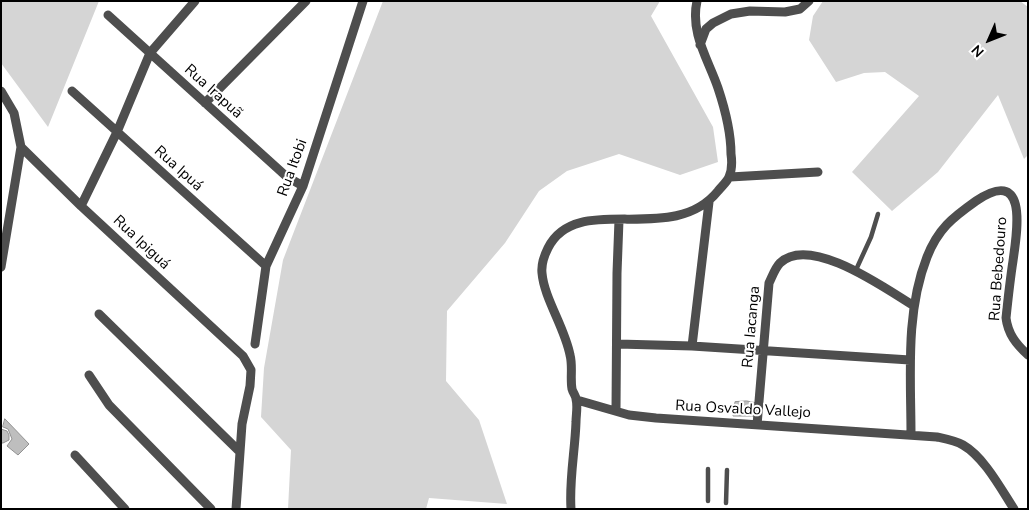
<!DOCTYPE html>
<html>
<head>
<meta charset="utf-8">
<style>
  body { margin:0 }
  #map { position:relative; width:1029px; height:510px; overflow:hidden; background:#fff; font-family:"Nunito Sans",sans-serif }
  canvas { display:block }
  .frame { position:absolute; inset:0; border:2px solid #000; pointer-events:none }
  .north { position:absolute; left:964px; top:15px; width:50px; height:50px; -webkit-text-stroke:4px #fff; paint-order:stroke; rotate:226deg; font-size:14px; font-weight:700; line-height:20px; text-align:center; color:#000 }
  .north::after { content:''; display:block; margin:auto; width:18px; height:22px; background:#000; clip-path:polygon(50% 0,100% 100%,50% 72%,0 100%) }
</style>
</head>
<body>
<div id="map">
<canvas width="1029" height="510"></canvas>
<div class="frame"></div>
<div class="north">N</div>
</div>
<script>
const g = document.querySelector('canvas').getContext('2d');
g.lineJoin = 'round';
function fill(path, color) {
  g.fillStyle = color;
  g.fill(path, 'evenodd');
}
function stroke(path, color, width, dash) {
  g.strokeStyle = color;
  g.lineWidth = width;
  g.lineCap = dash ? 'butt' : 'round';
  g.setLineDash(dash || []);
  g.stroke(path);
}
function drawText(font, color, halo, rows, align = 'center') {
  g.font = font + ' "Nunito Sans",sans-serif';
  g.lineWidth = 4;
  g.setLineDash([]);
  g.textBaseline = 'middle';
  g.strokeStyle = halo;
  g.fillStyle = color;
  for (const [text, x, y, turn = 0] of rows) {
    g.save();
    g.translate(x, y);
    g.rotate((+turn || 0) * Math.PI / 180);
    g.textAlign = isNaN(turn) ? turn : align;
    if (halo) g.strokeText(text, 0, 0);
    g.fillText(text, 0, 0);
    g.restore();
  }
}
fill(new Path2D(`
  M1 1H99L48 127 1 63Z
  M383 1H660L651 16 713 127 718 162 680 175 619 154 567 171 539 191 505 243 447 311 446 381 479 420 507 504 429 498 426 509H288L291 450 261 417 264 368 283 260Z
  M823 1H1020L1028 7V155L1024 159 998 95 938 172 892 211 852 172 919 96 885 72 864 73 836 82 809 40 813 16Z`), '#d5d5d5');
const building = new Path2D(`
  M747 401 757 403 755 416H733L735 402Z
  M5 419 29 444 18 455 7 446 12 439 8 429 3 427Z
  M1 429 7 431 9 435V440L3 443H1Z`);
fill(building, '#bebebe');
stroke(building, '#929292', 1);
stroke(new Path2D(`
  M855 272 871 237 878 214
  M708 469V501
  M726 503 727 470`), '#4e4e4e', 4.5);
stroke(new Path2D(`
  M108 15 287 177 303 186
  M700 45 706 29 713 23 731 14 750 11 785 12 800 9 809 1
  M1 91 14 113 21 147 1 267
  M72 91 266 266
  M205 103 306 1
  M21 147 81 206 243 356 251 370 250 386 242 424 236 509
  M730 177 818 172
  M81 206 117 132 150 53 195 1
  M99 314 240 452
  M255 344 266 266 303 186 363 1
  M618 344 692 346 910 360
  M692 346 709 202
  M89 375 109 405 211 509
  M577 400 629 415 656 418 937 437C946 439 956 441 963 445 984 457 1001 489 1014 509
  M616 410 617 273 619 220
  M757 425 769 283C772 277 775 268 780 263 810 234 886 289 914 306
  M911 435C911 376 905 313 927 257 938 229 952 218 976 201 1029 165 1017 232 1013 261 1010 280 1008 299 1006 318 1008 334 1016 344 1028 355
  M75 455 125 509
  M571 509C569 480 575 451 576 422 576 415 578 406 576 399 576 396 573 393 572 389 570 378 573 366 570 355 565 328 544 298 542 273 541 264 544 256 548 248 577 190 672 248 718 191 721 187 727 182 729 177 732 170 732 161 731 154 731 132 725 109 718 88 708 59 690 33 697 1`), '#4e4e4e', 9);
drawText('15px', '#000', '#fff', [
  ["Rua Irapuã",213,92,42],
  ["Rua Itobi",293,168,-70],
  ["Rua Ipuá",178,169,42],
  ["Rua Ipiguá",141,243,43],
  ["Rua Bebedouro",999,269,-86],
  ["Rua Iacanga",752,327,-85],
  ["Rua Osvaldo Vallejo",743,410,3]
]);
</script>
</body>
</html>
